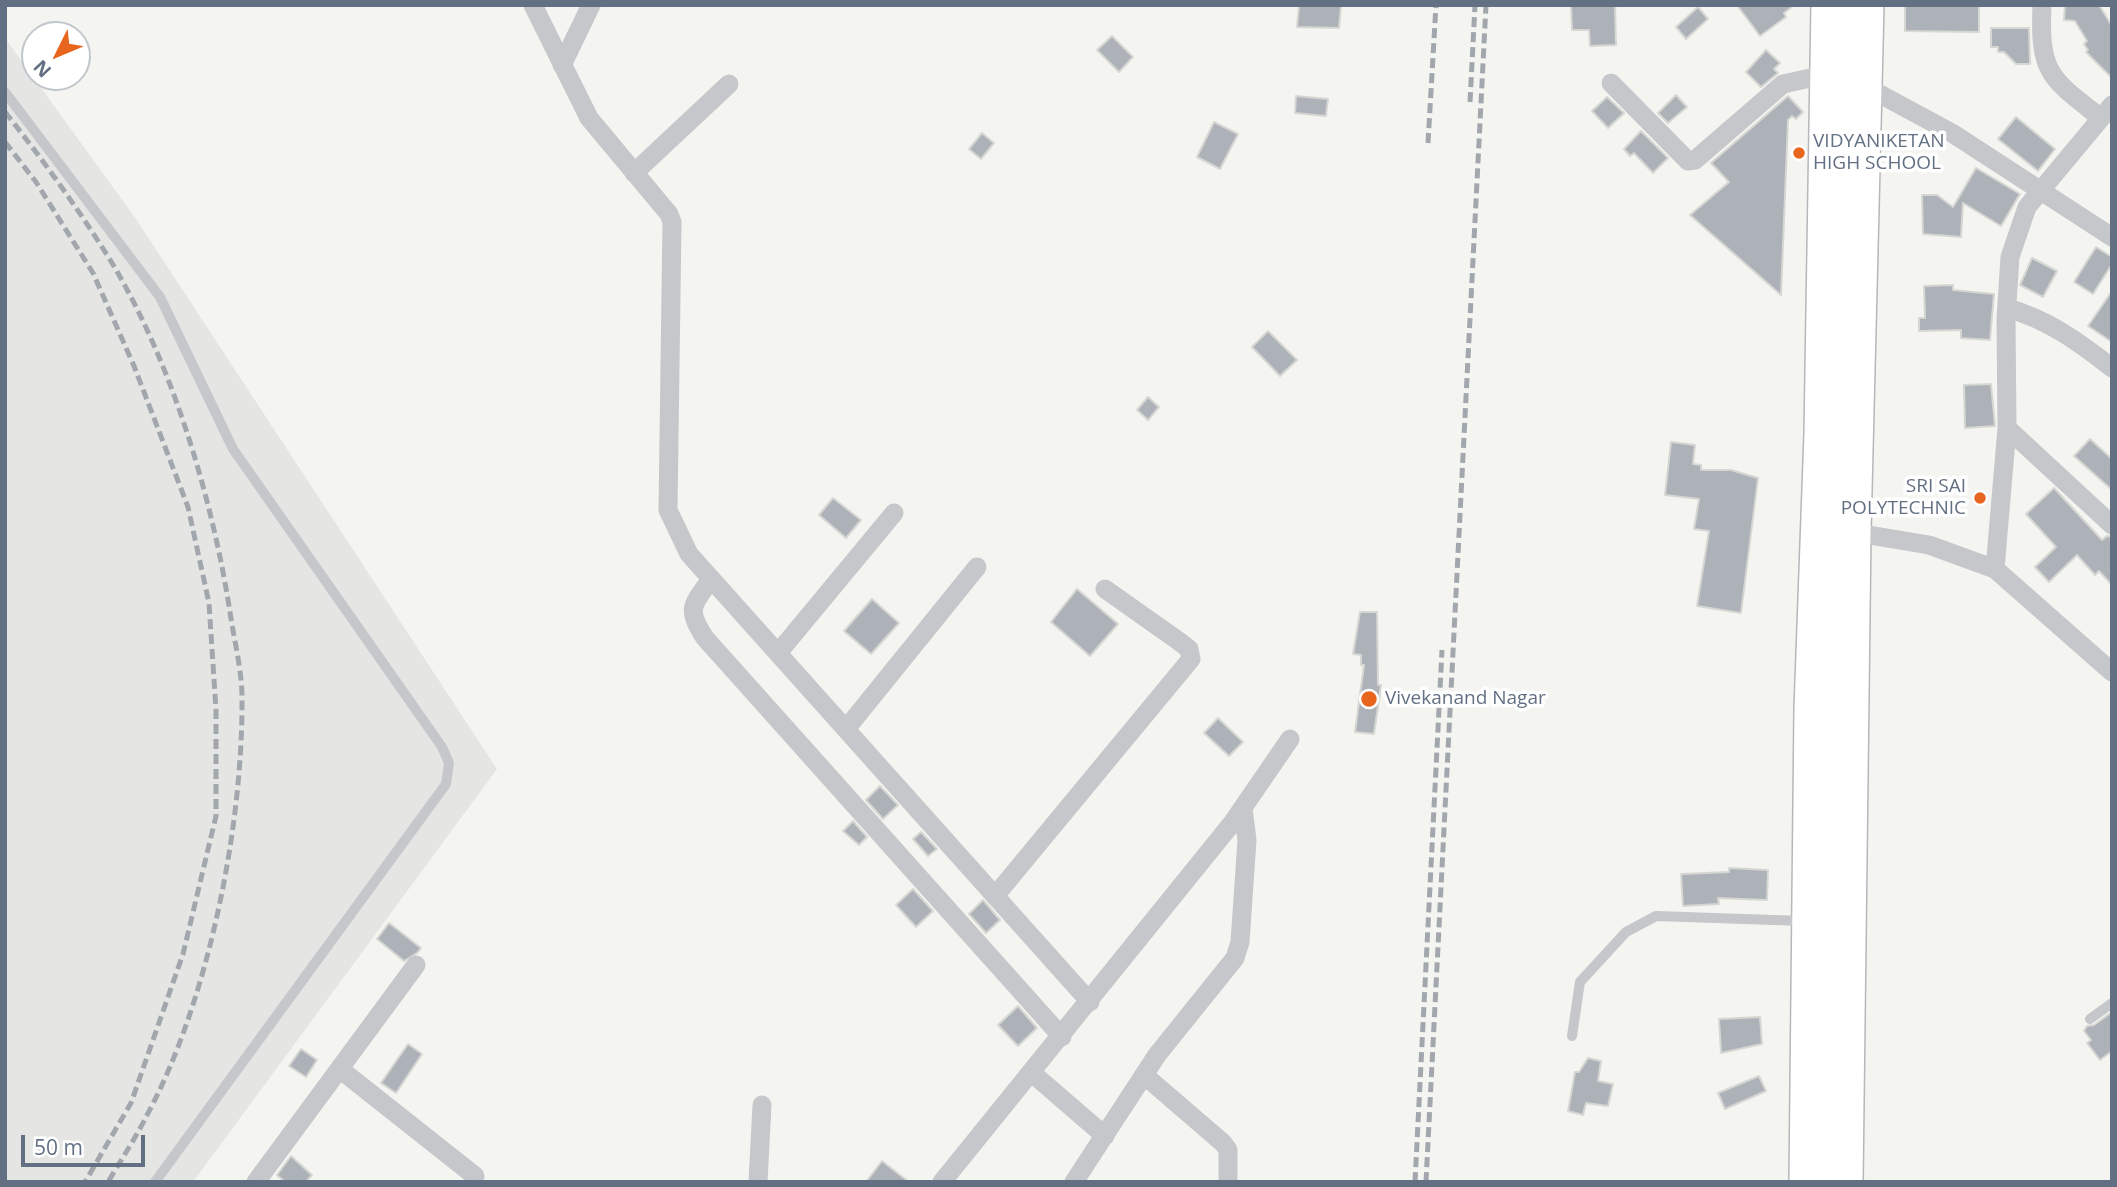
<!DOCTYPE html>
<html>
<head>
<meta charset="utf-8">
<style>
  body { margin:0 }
  #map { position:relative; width:2117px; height:1187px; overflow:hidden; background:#f4f5f0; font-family:"Open Sans",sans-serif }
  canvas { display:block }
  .frame { position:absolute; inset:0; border:7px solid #637083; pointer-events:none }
  .north { position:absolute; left:21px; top:21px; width:70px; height:70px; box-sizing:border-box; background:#fff; border:2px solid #c1c6cd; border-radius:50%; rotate:227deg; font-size:19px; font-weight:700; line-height:28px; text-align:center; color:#637083 }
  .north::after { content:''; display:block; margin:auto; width:24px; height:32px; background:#e8651d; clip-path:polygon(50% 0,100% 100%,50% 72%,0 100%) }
  .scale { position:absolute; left:21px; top:1135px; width:124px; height:32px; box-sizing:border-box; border:4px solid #637083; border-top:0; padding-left:9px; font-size:21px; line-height:24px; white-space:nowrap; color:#637083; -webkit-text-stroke:5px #fff; paint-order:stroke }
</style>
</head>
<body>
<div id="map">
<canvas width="2117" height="1187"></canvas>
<div class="frame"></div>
<div class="north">N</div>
<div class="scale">50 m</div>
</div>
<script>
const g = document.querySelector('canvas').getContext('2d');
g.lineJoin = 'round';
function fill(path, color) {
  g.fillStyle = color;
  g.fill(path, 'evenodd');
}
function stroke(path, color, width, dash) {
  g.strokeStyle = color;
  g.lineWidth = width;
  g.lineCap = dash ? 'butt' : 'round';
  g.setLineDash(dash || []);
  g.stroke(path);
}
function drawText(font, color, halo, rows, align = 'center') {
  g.font = font + ' "Open Sans",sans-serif';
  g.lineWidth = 7;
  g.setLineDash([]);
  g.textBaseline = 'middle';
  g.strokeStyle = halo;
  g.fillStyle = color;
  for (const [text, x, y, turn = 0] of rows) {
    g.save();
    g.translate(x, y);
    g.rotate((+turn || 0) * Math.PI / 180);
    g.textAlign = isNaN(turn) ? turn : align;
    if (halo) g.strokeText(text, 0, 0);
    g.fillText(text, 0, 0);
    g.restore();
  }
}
fill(new Path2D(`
  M5 38 136 219 497 769 193 1182H5Z`), '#e5e6e4');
const building = new Path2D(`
  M1299 5 1341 6 1339 28 1297 27Z
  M1571 5H1615L1616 45 1590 46 1589 30H1572Z
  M1737 5H1794L1784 13 1786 17 1760 36Z
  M1905 5H1979V32L1905 31Z
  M2065 5H2099L2112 26V78L2086 52 2088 50 2084 44 2087 41 2075 21 2064 20Z
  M1698 7 1708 19 1686 39 1676 27Z
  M1991 28H2029L2030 64H2016L2004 52H1998V47H1991Z
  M1112 36 1133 57 1119 72 1097 50Z
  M1766 50 1780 63 1774 69 1778 73 1761 87 1746 72Z
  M1676 95 1687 107 1668 123 1658 113Z
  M1296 96 1328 99 1326 116 1295 113Z
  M1788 96 1803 112 1796 119 1792 116 1788 120 1781 295 1690 215 1729 182 1711 163Z
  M1607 97 1624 113 1608 128 1592 111Z
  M2016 117 2055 149 2038 171 1998 139Z
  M1214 122 1238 134 1220 169 1197 157Z
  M1641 131 1668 158 1653 173 1634 153 1630 156 1624 149Z
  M982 133 994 143 981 159 969 149Z
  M1976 168 2020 194 2001 226 1963 203 1961 237 1923 234 1922 195H1937L1953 207Z
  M2096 247 2112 257V264L2093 294 2074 282Z
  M2032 258 2057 271 2043 297 2020 285Z
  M1953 285V290L1994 294 1990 340 1961 338V330L1919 331V318H1925L1924 286Z
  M2112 291V342L2088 326Z
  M1268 331 1297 360 1280 376 1252 347Z
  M1991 384 1995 426 1965 428 1964 385Z
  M1148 397 1159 407 1148 420 1137 410Z
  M2090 439 2112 459V490L2074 456Z
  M1671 442 1695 445 1693 464 1701 465V470H1731L1758 478 1741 613 1697 606 1709 531 1694 529 1699 499 1665 495Z
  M2054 488 2102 540 2107 536 2112 537V585L2099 571 2095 575 2077 555 2049 582 2035 567 2056 547 2026 514Z
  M833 498 861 520 846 538 819 515Z
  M1077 589 1118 624 1090 656 1051 622Z
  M872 599 899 623 871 654 844 631Z
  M1360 612H1377L1378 685H1381L1374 734 1355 732 1364 665H1361V655L1353 654Z
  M1218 718 1243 742 1229 756 1204 733Z
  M880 786 898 805 883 819 866 800Z
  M853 821 867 837 859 845 843 831Z
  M921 832 937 849 928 856 913 839Z
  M1729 868 1768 870 1767 900 1718 898 1719 904 1683 906 1681 874 1729 872Z
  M913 889 933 911 916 927 896 905Z
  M983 900 1000 920 986 933 969 914Z
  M389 923 421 948 417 953 404 961 377 939Z
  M1018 1006 1037 1028 1018 1046 998 1025Z
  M2112 1012V1051L2100 1060 2087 1043 2091 1040 2084 1031 2087 1026 2094 1025Z
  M1760 1017 1762 1044 1721 1053 1719 1019Z
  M408 1044 422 1054 396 1093 381 1083Z
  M301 1049 317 1060 306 1077 289 1066Z
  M1588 1058 1601 1061 1598 1081 1613 1084 1608 1106 1586 1103 1583 1115 1568 1111 1575 1072H1579Z
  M1759 1076 1766 1091 1725 1109 1718 1093Z
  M291 1156 312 1175 306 1182H285L277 1175Z
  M882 1161 909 1182H866Z`);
fill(building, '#adb2b9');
stroke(building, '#d6d6d3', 2);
const highway = new Path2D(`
  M1808 1182 1813 709 1823 434 1830 5
  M1844 1182 1852 531 1865 5`);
stroke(highway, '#b5b7bb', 40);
stroke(new Path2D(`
  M5 92 160 297 233 449 442 747 449 763 446 784 155 1182
  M2090 1019 2112 1003
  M1572 1036 1580 982 1626 932 1656 916 1803 921`), '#c5c7cb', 10);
stroke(new Path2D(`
  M533 5 589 118 669 214 672 222 668 510 689 554 1090 1002
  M2042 5C2039 74 2050 78 2101 118
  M562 65 591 5
  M1611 83 1688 161 1695 160 1783 84 1829 74
  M1863 85 1952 133 2112 237
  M634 173 729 84
  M2007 308C2047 319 2079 342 2112 368
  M2007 428 2112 525
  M1845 531 1929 545 1995 569 2112 672
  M1995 569 2007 428 2006 319 2010 257 2027 207 2112 105
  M711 579C693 605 685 608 705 638L1062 1037
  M778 653 894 513
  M846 729 977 567
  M995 896 1191 659 1189 649 1180 642 1105 589
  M341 1070 475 1176
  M1032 1073 1105 1136
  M1144 1075 1223 1143 1228 1150V1182
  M256 1182 416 965
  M758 1182 762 1105
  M942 1182 1233 822 1290 739
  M1074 1182 1157 1055 1235 958 1240 942 1247 840 1243 808`), '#c5c7cb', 19);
stroke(highway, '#fff', 37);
stroke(new Path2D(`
  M1470 102 1475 5
  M5 112C43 160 80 211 112 263 172 363 212 497 230 612 234 640 242 670 242 698 243 827 208 1003 146 1117 135 1139 121 1160 108 1182
  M5 142 36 182 93 273 134 366 188 507 209 603 216 710V816L183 954 131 1103 85 1182
  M1428 143 1436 5
  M1415 1182 1442 650
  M1426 1182 1486 5`), '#a2a7ae', 5, [10, 5]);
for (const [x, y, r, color] of [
  [1799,153,7,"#e8651d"],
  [1980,498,7,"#e8651d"],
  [1369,699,9,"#e8651d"]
]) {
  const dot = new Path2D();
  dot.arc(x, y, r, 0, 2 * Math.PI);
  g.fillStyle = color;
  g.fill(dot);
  stroke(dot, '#fff', 2.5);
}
drawText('19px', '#637083', '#fff', [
  ["VIDYANIKETAN",1813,142],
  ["HIGH SCHOOL",1813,164],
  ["SRI SAI",1966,487,"right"],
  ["POLYTECHNIC",1966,509,"right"],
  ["Vivekanand Nagar",1385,699]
], 'left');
</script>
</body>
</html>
